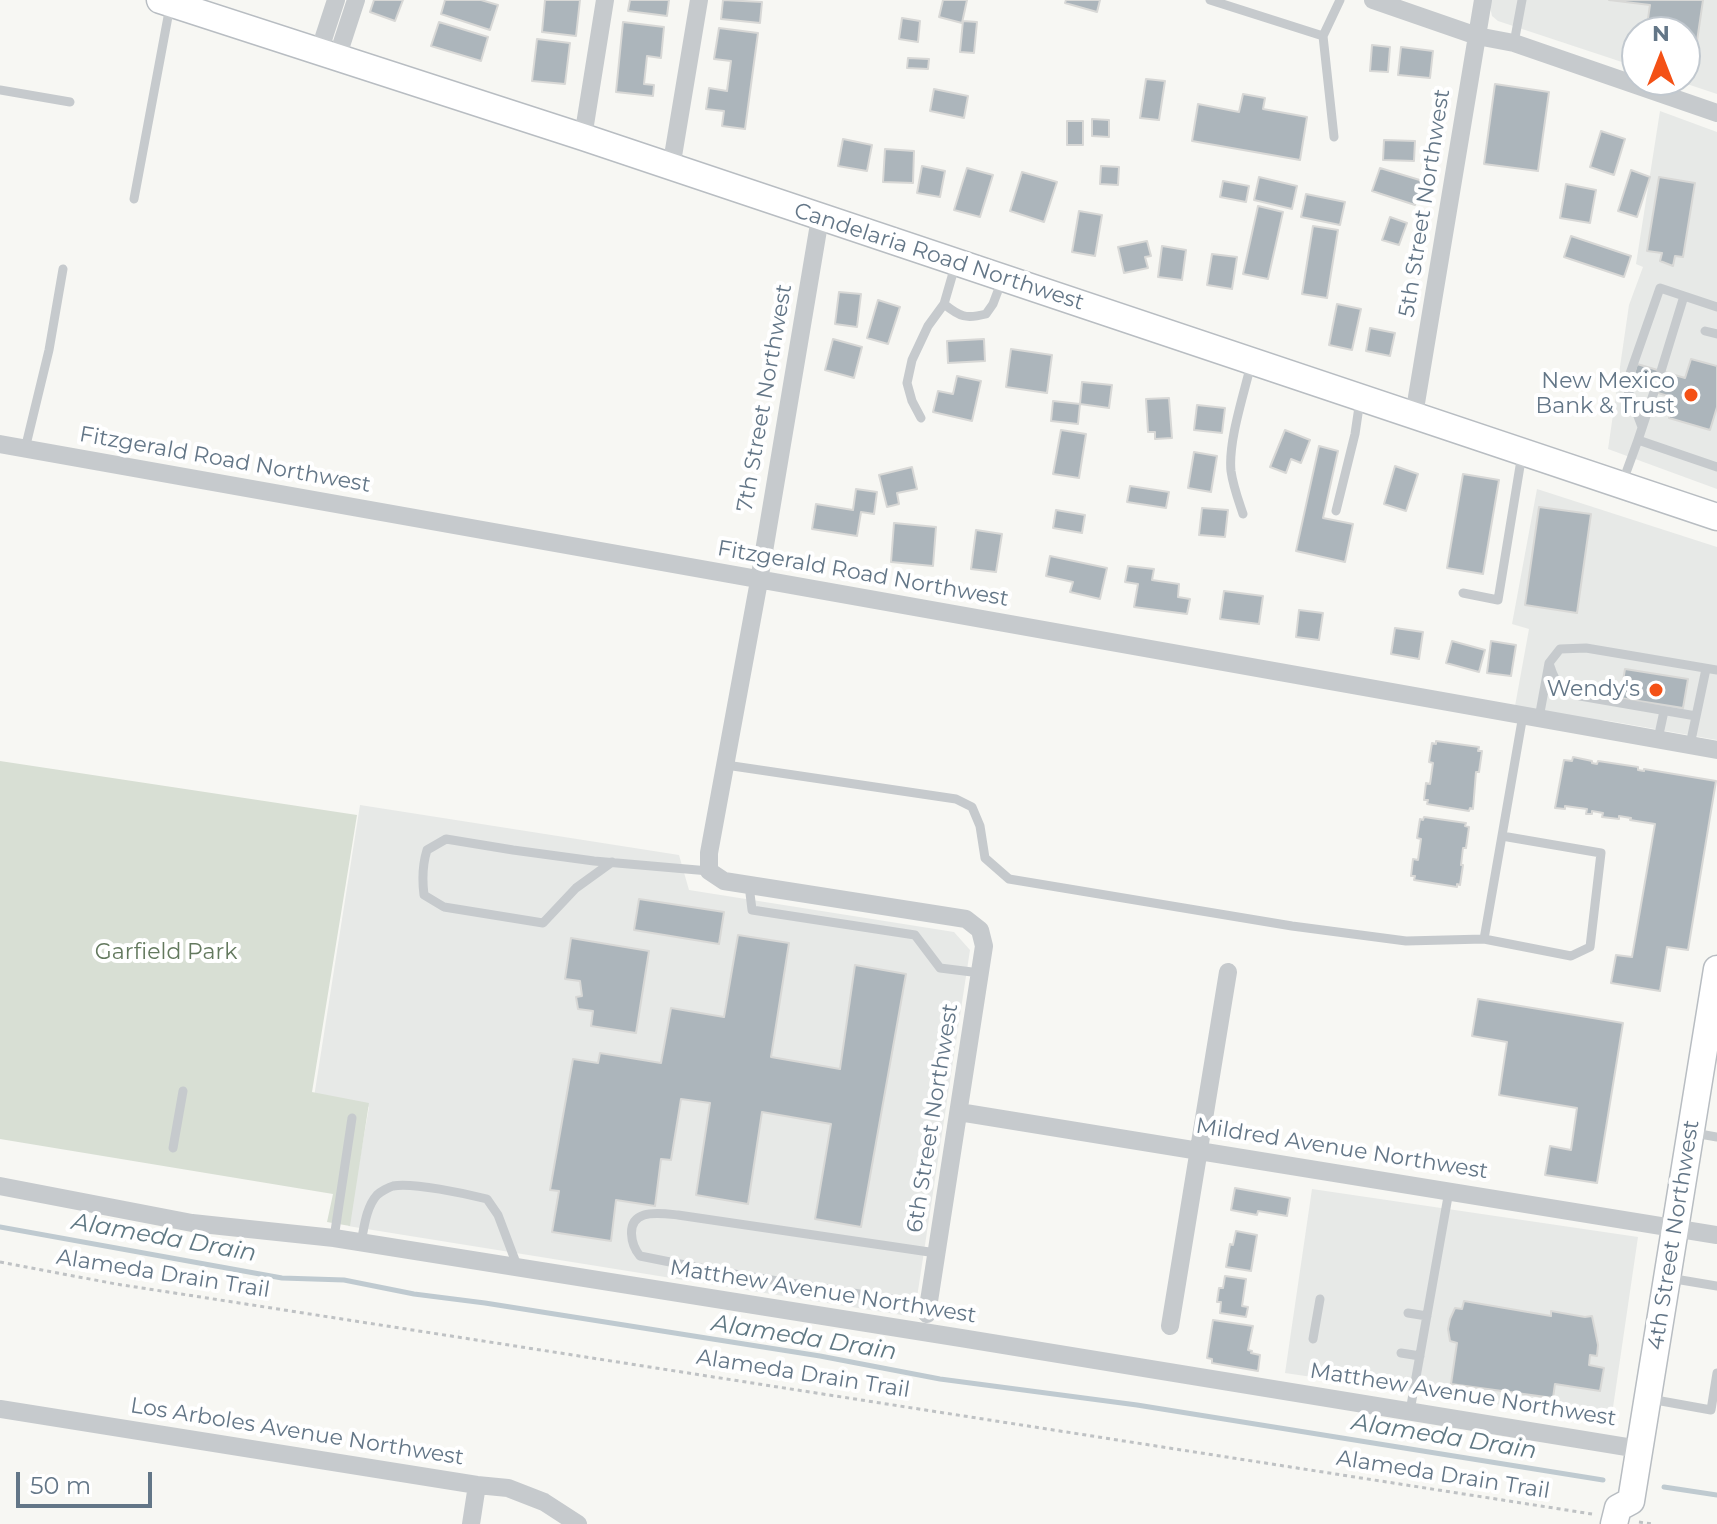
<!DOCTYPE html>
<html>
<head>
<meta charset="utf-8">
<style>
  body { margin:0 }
  #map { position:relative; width:1717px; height:1524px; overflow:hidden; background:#f7f7f3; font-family:Montserrat,sans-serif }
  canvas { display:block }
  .north { position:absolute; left:1621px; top:16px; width:80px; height:80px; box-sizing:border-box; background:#fff; border:2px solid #c1c8cf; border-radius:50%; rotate:0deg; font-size:22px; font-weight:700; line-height:32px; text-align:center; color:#637687 }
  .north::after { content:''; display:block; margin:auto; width:28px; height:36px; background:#f45116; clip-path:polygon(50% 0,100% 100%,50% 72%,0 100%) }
  .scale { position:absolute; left:16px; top:1472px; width:136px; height:36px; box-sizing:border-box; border:4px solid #637687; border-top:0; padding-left:10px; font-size:24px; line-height:28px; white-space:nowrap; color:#637687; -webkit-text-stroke:6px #fff; paint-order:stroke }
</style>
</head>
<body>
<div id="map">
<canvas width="1717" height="1524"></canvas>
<div class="north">N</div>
<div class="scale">50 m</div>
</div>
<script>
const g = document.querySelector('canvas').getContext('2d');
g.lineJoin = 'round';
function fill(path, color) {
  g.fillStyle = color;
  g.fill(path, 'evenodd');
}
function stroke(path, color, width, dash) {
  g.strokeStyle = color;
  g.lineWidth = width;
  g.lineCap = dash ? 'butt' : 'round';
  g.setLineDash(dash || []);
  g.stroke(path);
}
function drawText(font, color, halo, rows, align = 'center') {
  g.font = font + ' Montserrat,sans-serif';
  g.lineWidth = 8;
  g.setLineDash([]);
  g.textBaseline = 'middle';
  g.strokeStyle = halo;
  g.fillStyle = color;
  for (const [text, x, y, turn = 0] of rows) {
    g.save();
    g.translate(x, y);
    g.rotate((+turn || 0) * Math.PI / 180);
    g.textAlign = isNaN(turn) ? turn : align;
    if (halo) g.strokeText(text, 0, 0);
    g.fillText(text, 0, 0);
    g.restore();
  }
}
fill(new Path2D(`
  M1491 0H1717V94L1675 80H1685V32H1637V67L1498 21 1492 16 1490 7Z
  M1660 111 1717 132V489L1608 449 1629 305 1643 267 1636 264Z
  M1537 489 1717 547V740L1604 720 1595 721 1515 706 1529 629 1512 624Z
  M360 805 679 855 689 890 954 932 970 950 914 1317 348 1226 369 1107 314 1097Z
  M1312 1189 1638 1237 1611 1421 1285 1373Z`), '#e7e9e7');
fill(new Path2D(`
  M0 761 357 815 312 1092 369 1103 350 1226 327 1222 333 1194 0 1139Z`), '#d8dfd4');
stroke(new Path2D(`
  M0 1227 282 1278 344 1280 414 1294 485 1303 820 1356 940 1379 1137 1405 1603 1480
  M1664 1487 1717 1495`), '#bfcad0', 5);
const building = new Path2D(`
  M374 0H403L395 21 370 12Z
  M445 0H481L498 5 490 30 441 14Z
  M545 0H580L576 36 542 32Z
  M630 0H669L667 16 628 11Z
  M723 0 762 2 760 23 721 19Z
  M943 0H967L962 23 939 17Z
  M1066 0H1100L1097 12 1065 3Z
  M1609 0H1703L1696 48 1685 46V32H1646L1650 5Z
  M902 18 920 21 918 42 899 39Z
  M963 21 977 22 974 53 960 52Z
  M439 22 488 37 481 61 431 46Z
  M623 22 664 27 661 58 647 56 644 84 654 85 653 96 616 92Z
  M719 28 758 33 745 129 722 126 724 111 706 109 709 88 727 91 731 61 714 59Z
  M537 39 570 43 565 84 532 81Z
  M1372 45 1390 47 1388 72 1370 71Z
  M1401 47 1433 51 1430 78 1398 75Z
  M908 58 929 59 928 69 907 68Z
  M1146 79 1165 81 1159 120 1140 118Z
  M1495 84 1549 92 1538 171 1484 164Z
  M934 89 968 96 964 118 930 111Z
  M1243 94 1265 98 1263 109 1307 117 1300 160 1192 141 1198 104 1239 112Z
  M1092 119 1109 120V137L1092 136Z
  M1067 121H1083V145H1067Z
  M1601 131 1625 139 1614 175 1590 167Z
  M843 139 872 145 867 171 838 166Z
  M1384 140 1415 141 1414 161 1383 160Z
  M885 149 914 151 913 183 883 182Z
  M922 166 945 171 940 197 917 193Z
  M1101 166 1119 167 1118 185 1100 184Z
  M967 168 993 175 980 217 954 210Z
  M1380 168 1423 181 1415 205 1372 191Z
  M1631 170 1650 177 1637 217 1618 211Z
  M1022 172 1057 182 1044 222 1010 211Z
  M1259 177 1297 186 1292 209 1254 200Z
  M1659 177 1695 183 1683 257 1675 256 1673 266 1660 261 1662 253 1647 251Z
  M1223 181 1249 186 1246 202 1220 197Z
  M1566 184 1596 190 1590 223 1560 218Z
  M1306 194 1345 202 1340 225 1301 217Z
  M1258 206 1283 212 1268 279 1243 274Z
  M1079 211 1102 215 1095 256 1072 252Z
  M1390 217 1407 223 1399 245 1382 240Z
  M1313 226 1338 230 1327 298 1302 294Z
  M1571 236 1631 256 1624 277 1564 257Z
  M1147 241 1151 256 1145 257 1148 268 1124 273 1118 247Z
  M1162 246 1186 250 1182 280 1158 277Z
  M1212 254 1237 257 1232 289 1207 285Z
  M839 292 861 294 857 327 835 324Z
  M878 300 900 307 888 344 867 338Z
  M1337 304 1361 309 1352 350 1329 345Z
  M1370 328 1395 333 1390 356 1366 351Z
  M833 339 862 347 854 378 825 370Z
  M984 339 985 361 948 363 947 341Z
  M1011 349 1052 355 1047 393 1006 387Z
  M1691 359 1717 366V407L1710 430 1669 418 1675 398 1631 385 1637 364 1685 378Z
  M957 376 981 381 972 421 933 412 938 391 953 394Z
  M1082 382 1112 385 1109 408 1080 404 1078 424 1051 421 1053 401 1080 404Z
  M1169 398 1172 438 1155 439V432H1148L1146 399Z
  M1197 405 1225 408 1222 433 1194 430Z
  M1061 430 1086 434 1079 478 1053 474Z
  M1285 430 1310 440 1301 463 1291 459 1286 473 1270 467Z
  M1319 446 1338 451 1323 518 1353 524 1345 562 1296 551Z
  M1194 452 1217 456 1211 492 1188 488Z
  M1395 466 1418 474 1406 511 1384 504Z
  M912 467 917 489 897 493 899 504 887 507 879 475Z
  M1463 474 1499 480 1483 574 1447 568Z
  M1130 486 1169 492 1166 508 1127 502Z
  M856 489 877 492 874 514 861 512 857 536 812 529 816 504 853 510Z
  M1539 507 1591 514 1577 613 1525 605Z
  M1202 508 1228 510 1225 537 1199 535Z
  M1056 510 1085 515 1082 533 1053 528Z
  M894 523 936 527 933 566 891 562Z
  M976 530 1002 534 996 572 971 569Z
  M1050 556 1107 568 1100 599 1070 592 1073 582 1046 576Z
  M1128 566 1154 569 1152 580 1179 584 1178 597 1190 599 1187 614 1134 607 1138 584 1125 582Z
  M1224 591 1263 596 1259 624 1220 619Z
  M1299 610 1323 613 1319 640 1296 637Z
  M1395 628 1423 632 1419 659 1391 654Z
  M1452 641 1485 650 1479 672 1446 663Z
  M1491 641 1516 645 1511 676 1487 673Z
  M1625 669 1688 679 1683 708 1620 698Z
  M1436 741 1479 747 1478 751H1482L1479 772H1476L1473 809 1470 808 1469 811 1427 804 1428 800H1424L1426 783 1430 784 1433 763 1429 762 1432 743 1436 744Z
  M1573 757 1592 761V763L1597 764 1598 761 1638 767V770L1644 771V769L1716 781 1688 950 1667 947 1660 991 1611 983 1616 955 1632 957 1655 824 1630 820 1631 818 1619 816V819L1602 817 1603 813 1592 811V814H1586L1587 809 1565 806V809L1555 808 1564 760 1572 761Z
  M1424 817 1466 823 1465 826 1469 827 1466 848H1463L1461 865H1463L1460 885 1457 884V887L1414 880 1415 876H1411L1413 859 1418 860 1421 839 1417 838 1420 819 1423 820Z
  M639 899 724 912 719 944 634 930Z
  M738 935 789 943 771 1057 840 1069 855 965 906 974 861 1227 815 1219 831 1124 762 1112 748 1204 696 1195 710 1103 681 1099 671 1160 661 1159 655 1206 616 1200 611 1241 552 1232 559 1191 550 1190 573 1059 598 1063 600 1053 661 1063 671 1008 724 1017Z
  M571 938 649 951 636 1033 591 1026 593 1011 578 1009 576 997 582 996 580 981 565 979Z
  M1478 999 1623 1023 1597 1183 1545 1175 1550 1146 1571 1150 1577 1108 1499 1095 1507 1042 1472 1036Z
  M1235 1188 1290 1198 1287 1216 1258 1211 1257 1215 1231 1210Z
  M1236 1231 1257 1235 1251 1271 1226 1267 1230 1244 1233 1245Z
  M1225 1276 1246 1279 1242 1306 1248 1307 1246 1317 1220 1313 1221 1302H1217L1219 1288H1223Z
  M1464 1301 1551 1316V1311L1585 1317 1592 1316 1598 1345 1597 1356 1590 1355 1589 1365 1604 1368 1600 1391 1555 1384 1553 1398 1451 1384 1457 1343 1450 1341 1448 1329 1450 1319 1455 1308 1462 1309Z
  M1213 1320 1253 1326 1248 1350 1252 1351 1251 1353 1260 1355 1258 1371 1212 1363V1359L1207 1358Z`);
fill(building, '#acb5bb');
stroke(building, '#d8d8d6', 2);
const secondary = new Path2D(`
  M160 0 583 137 1717 517
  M1631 1501 1717 969
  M1614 1524 1618 1508 1631 1501`);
stroke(secondary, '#b8bdc2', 29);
stroke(new Path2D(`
  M0 1262 116 1284 233 1302 1592 1514
  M1639 1522 1652 1524`), '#bfc2c4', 3, [4, 4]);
stroke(new Path2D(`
  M1210 0 1323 36 1340 0
  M1323 36 1334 137
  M1514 43 1522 0
  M0 90 70 102
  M134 199 170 6
  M944 304C960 317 966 319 986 314L993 304 1002 280
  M1705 331 1717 334
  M1661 371 1684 296
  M921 418 912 401 907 383 912 360 928 326 944 304 955 266
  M1642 427 1626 385 1660 288 1717 307
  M1638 440 1654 392
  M25 449 49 350 63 269
  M1623 481 1638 440 1717 467
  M1336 511 1355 434 1360 400
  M1243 514C1238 499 1233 486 1231 471 1228 441 1244 394 1251 364
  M1463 593 1498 600 1522 454
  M1550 666C1556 685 1562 690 1580 696L1696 716
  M1539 718 1549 663 1560 649 1586 648 1717 670
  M1658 739 1664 711
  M1690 745 1706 669
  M726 765 956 799 972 807 980 826 985 858 1009 879 1292 926 1406 941 1484 939
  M1502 836 1601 853 1590 947 1571 956 1484 939 1523 715
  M612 862 576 888 543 923 444 907 424 895C422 879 422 866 427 850L446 839 513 850 594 861 709 871
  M749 885 752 910 915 935 940 968 980 973
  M1694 1133 1717 1137
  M173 1148 183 1091
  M334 1238 352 1118
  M361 1243C364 1228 366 1207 377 1195 380 1192 389 1187 393 1186 412 1182 467 1194 487 1199L498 1215 518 1268
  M1669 1278 1717 1286
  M928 1305 715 1271 640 1256C631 1245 625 1221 644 1215 654 1212 668 1214 678 1215L936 1253
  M1408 1313 1427 1316
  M1313 1339 1320 1299
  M1401 1353 1420 1356
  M1650 1399 1711 1410 1717 1373
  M1410 1411 1449 1191`), '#c6cacd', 9);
stroke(new Path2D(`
  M1373 0 1477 36 1514 43 1717 113
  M319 52 336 0
  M337 58 356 0
  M583 137 605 0
  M671 168 699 0
  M820 218 759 581 709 853V871L724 881 966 919 980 930 984 946 927 1314
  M1414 415 1483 0
  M0 444 1717 750
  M959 1112 1717 1235
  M0 1186 192 1223 334 1238 961 1338 1639 1449
  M1170 1326 1228 972
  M0 1409 477 1485 508 1488 544 1502 578 1524
  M471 1524 477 1485`), '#c6cacd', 18);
stroke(secondary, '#fff', 26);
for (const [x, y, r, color] of [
  [1691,395,8,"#f45116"],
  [1656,690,8,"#f45116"]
]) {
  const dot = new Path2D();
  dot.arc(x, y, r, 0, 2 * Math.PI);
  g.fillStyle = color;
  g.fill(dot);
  stroke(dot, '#fff', 3);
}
drawText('22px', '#637687', '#fff', [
  ["5th Street Northwest",1425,203,-81],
  ["Candelaria Road Northwest",939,257,18],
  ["7th Street Northwest",765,398,-80],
  ["Fitzgerald Road Northwest",225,460,10],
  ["Fitzgerald Road Northwest",863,574,10],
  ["6th Street Northwest",933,1118,-81],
  ["Mildred Avenue Northwest",1342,1149,9],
  ["4th Street Northwest",1674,1235,-81],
  ["Alameda Drain Trail",163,1274,9],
  ["Matthew Avenue Northwest",823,1292,9],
  ["Alameda Drain Trail",803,1374,9],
  ["Matthew Avenue Northwest",1463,1395,9],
  ["Los Arboles Avenue Northwest",297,1432,9],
  ["Alameda Drain Trail",1443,1475,9]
]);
drawText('22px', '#637687', '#fff', [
  ["New Mexico",1675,382],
  ["Bank & Trust",1675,407],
  ["Wendy's",1640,690]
], 'right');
drawText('22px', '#63795e', '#fff', [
  ["Garfield Park",166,953]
]);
drawText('italic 24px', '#5f7883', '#fff', [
  ["Alameda Drain",164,1238,10],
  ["Alameda Drain",804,1338,9],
  ["Alameda Drain",1444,1437,9]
]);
</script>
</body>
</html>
